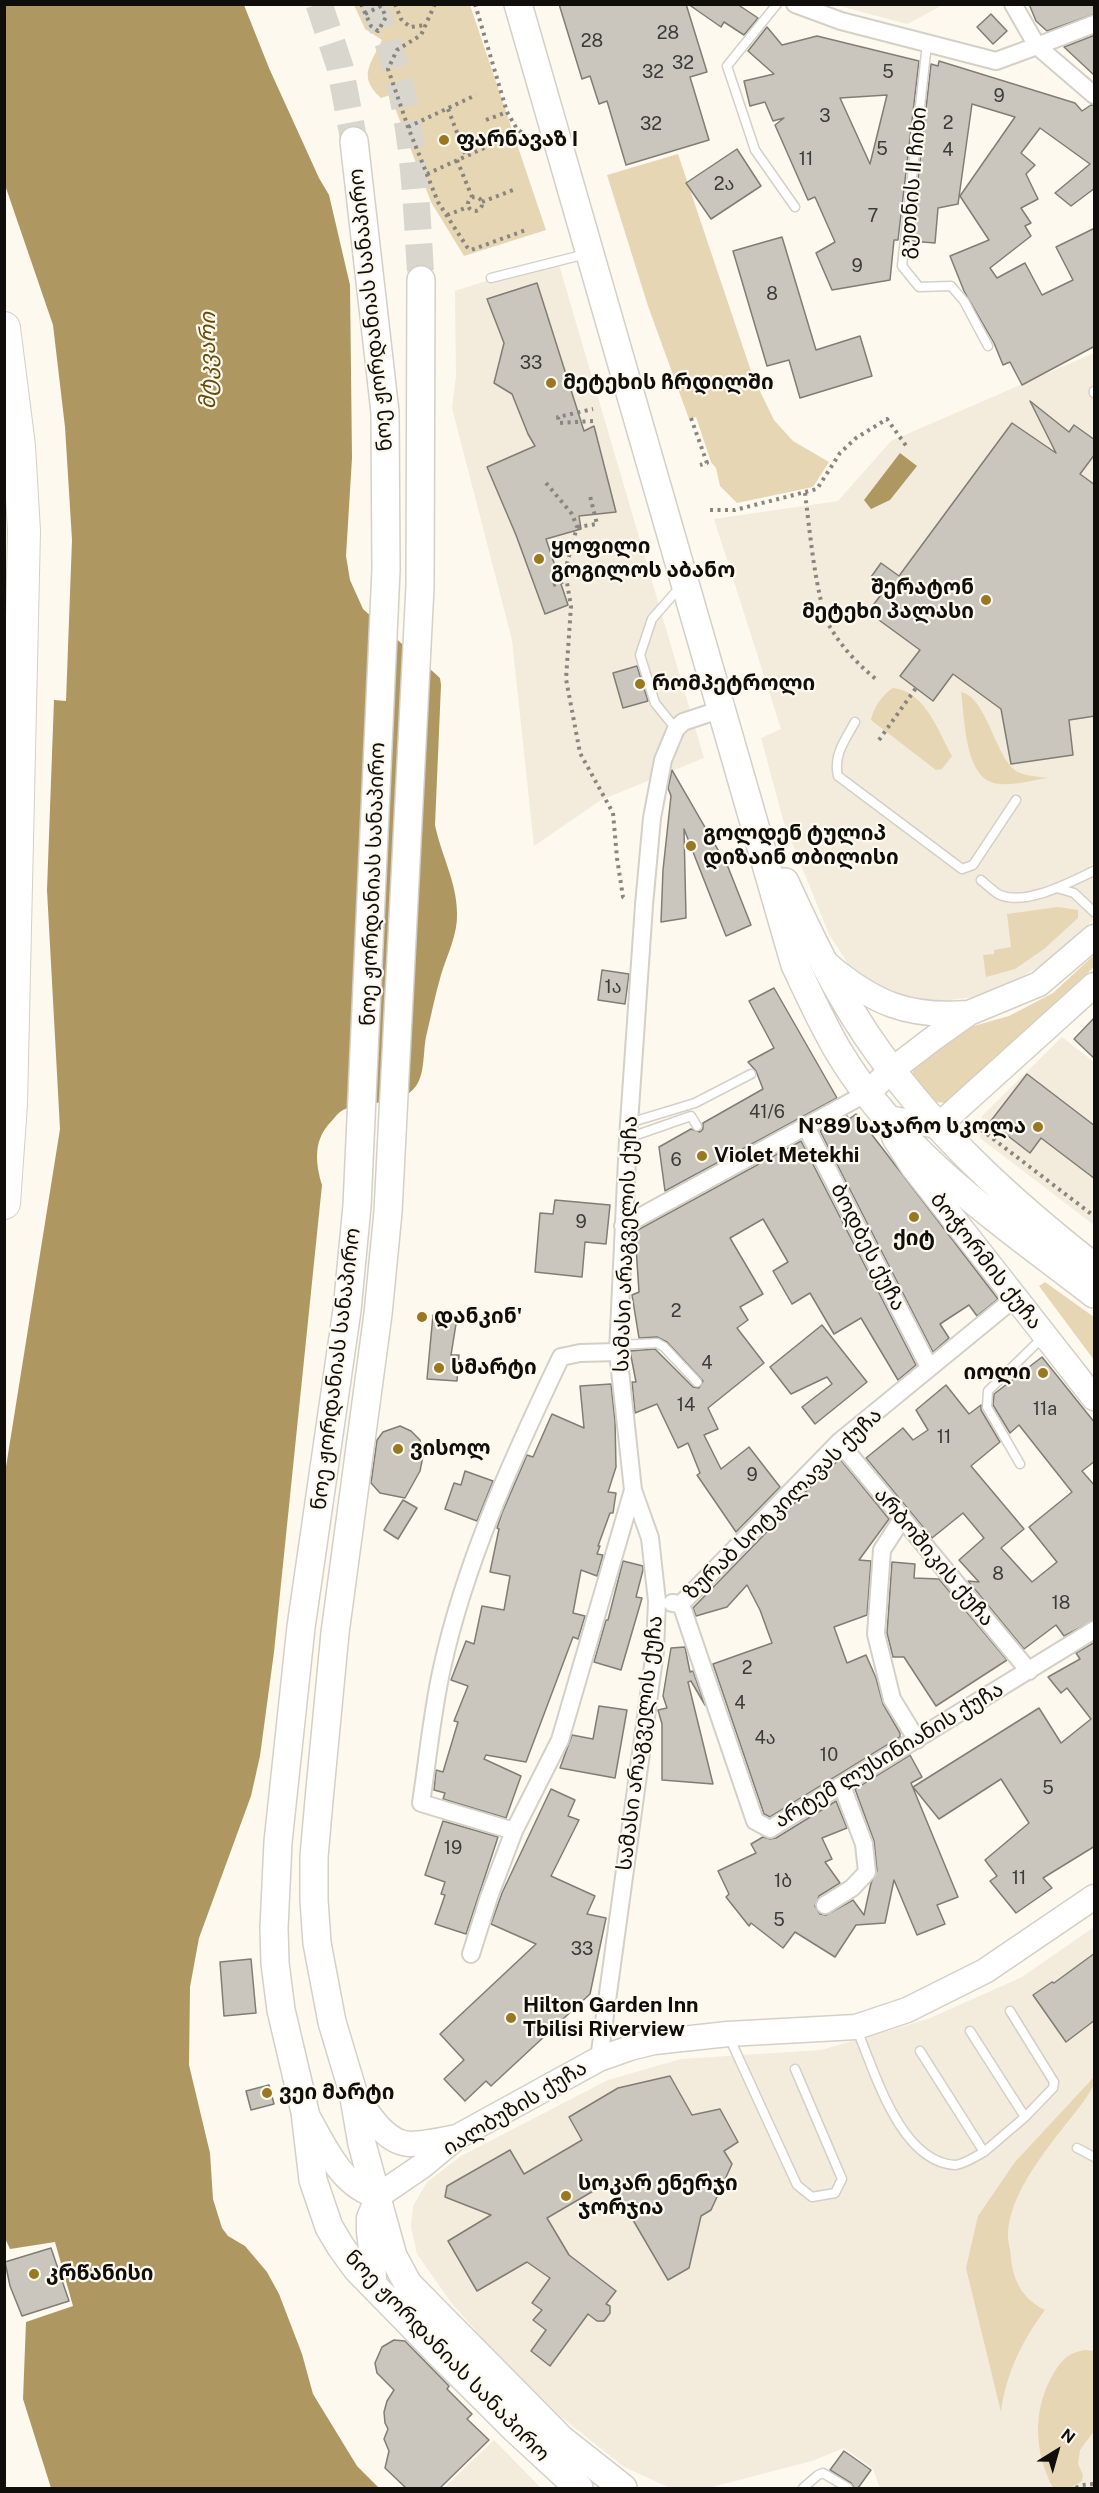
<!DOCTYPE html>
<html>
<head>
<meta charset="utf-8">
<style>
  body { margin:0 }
  #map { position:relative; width:1099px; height:2493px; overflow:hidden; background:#fdf9ef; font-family:"Public Sans",sans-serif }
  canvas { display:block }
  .frame { position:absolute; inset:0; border:6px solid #0f0e0b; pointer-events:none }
  .north { position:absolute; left:1027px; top:2421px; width:60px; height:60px; -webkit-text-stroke:4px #fdf9ef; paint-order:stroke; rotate:37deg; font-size:16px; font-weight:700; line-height:24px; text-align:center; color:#0f0e0b }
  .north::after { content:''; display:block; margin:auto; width:21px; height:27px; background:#0f0e0b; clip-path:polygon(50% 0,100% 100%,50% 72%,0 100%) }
</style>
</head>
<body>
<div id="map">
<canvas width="1099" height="2493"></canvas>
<div class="frame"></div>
<div class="north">N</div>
</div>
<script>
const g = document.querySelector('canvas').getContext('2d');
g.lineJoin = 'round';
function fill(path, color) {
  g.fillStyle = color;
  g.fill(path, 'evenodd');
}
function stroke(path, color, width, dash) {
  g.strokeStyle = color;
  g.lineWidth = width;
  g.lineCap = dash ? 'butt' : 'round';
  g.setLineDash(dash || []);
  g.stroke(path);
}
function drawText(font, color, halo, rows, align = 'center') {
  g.font = font + ' "Public Sans","Noto Sans Georgian",sans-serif';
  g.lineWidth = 4.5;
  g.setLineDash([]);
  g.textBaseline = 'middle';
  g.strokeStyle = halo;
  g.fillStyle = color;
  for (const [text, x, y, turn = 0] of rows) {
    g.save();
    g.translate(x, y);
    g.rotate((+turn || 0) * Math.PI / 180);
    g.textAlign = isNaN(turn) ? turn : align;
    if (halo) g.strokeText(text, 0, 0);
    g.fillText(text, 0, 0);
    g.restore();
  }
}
fill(new Path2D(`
  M836 5H943L907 24Z
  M557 258 704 758 601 800 534 846 512 640 452 408 456 376 455 291Z
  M1094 353V919L1046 963 986 996 909 1004 854 973 829 934 784 823 761 738 781 729 714 519 838 501 891 441Z
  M1062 1037 1094 1062V1225L980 1138 982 1116Z
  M1094 1927V2488H880L873 2469 844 2448 812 2461 708 2488 668 2487 624 2467 561 2417 496 2354 450 2301 417 2254 411 2227 413 2206 427 2182 461 2156 608 2080 681 2059 821 2050 928 2019 1022 1977Z
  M494 2440 541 2488H444Z`), '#f3ebdb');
fill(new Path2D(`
  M354 5H470L546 230 464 256 431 202 390 95 381 98C357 76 371 64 382 40L365 29Z
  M678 154 753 377 774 420 793 441 829 462 813 487 737 503 720 486 716 468 711 462 696 417 689 419 648 306 607 175Z
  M893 688C925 691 938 731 952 756L942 769 936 770 871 720C873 708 883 694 893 688Z
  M961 692C988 697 996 764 1020 773 1029 776 1039 777 1048 778 1033 780 1016 785 1001 784 964 784 965 718 961 692Z
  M1058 907 1078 910V918L1044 949 1015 969 986 977 983 955 994 954V950L1011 947 1007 914Z
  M1094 955V967L946 1103 935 1102 912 1074 915 1065 956 1031 1009 1016 1053 993Z
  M1045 1282 1094 1317V1360L1039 1286Z
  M1094 2077V2085L1086 2098C1060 2134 1011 2185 1008 2232 1007 2240 1011 2250 1011 2259 1014 2283 1023 2299 1045 2310 1022 2341 1006 2373 1001 2412L966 2268 978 2216 1015 2162Z
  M1085 2350 1094 2351V2431L1080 2450 1078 2464 1083 2475 1082 2481 1071 2488H1053C1035 2453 1032 2414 1051 2378 1060 2362 1066 2353 1085 2350Z`), '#e7d6b3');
fill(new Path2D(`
  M5 5H244L269 68 319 178 329 195 350 285 352 458 346 556 350 580 363 609 440 678 441 685 435 825C441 855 457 882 457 913 458 934 447 955 441 975 435 995 431 1016 426 1037 423 1052 425 1073 416 1086 401 1108 358 1099 340 1112 336 1115 332 1121 328 1125 313 1143 316 1165 322 1185L274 1652 260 1756 251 1796 199 1938 190 1987 189 2065 210 2153 213 2199 222 2228 228 2236 245 2246 267 2272 279 2294 302 2354 313 2394 357 2466 379 2488H51L23 2399 26 2322 73 2306 55 2242 10 2249 4 2236 5 1473 60 1129 47 890 54 700 66 701 72 540 65 427 53 325 5 185Z
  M900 453 917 466 890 500 871 509 864 500Z`), '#af9762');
const building = new Path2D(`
  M559 4H686L707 72 690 77 709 140 626 165 607 101 599 104 590 76 582 79Z
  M688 4H737L758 18 744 35 724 22 721 27Z
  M1029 4H1095V14L1047 31 1036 21Z
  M991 14 1007 31 993 44 977 27Z
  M767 27 782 45 817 36 919 61 898 240H894L890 280 832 290 816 253 835 242 815 197 808 200 775 125 784 118 773 121 765 102 750 106 744 81 774 74 748 51ZM887 95 870 164 840 98Z
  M1095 35V76L1064 47Z
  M939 61 1075 103 1082 111 1091 105H1095V188L1071 206 1055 193 1090 164 1040 128 1021 153 1035 165 1026 174 1038 199 1021 208 1031 223 1025 226 1031 236 990 268 997 278 1025 263 1042 295 1073 280 1056 247 1095 228V346L1022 385 1010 362 1003 365 994 343 964 291 950 256 989 240 960 196 1015 117 972 104 958 204 938 208 935 243 911 241 931 64 938 66Z
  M737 149 761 186 711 219 686 183Z
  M782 237 816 350 860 336 872 376 800 398 789 360 767 366 733 251Z
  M537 283 584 431 594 426 616 512 579 516 581 529 546 539 568 605 545 614 516 535 487 467 535 446 528 434 512 394 494 383 504 343 487 299Z
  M1030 401 1069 432 1074 425 1095 440V454L1080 474 1095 485V716L1069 720 1073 755 1011 764 1001 709 953 674 933 701 900 676 920 650 868 612 886 588 871 577 881 563 899 576 1012 423 1056 453Z
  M637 666 648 701 623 708 613 673Z
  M672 770 728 867 751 925 726 936 684 829 686 918 661 922 663 870 671 796 668 788Z
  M602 970 629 974 625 1004 598 1000Z
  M774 988 837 1098 665 1191 659 1147 691 1129 700 1132 703 1129V1123L763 1089 756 1071 748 1062 774 1048 749 1001Z
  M1095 1017V1059L1074 1039Z
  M1027 1074 1095 1126V1179L1041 1138 1030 1153 990 1122Z
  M856 1114 998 1299 977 1316 969 1305 940 1324 949 1338 933 1352 820 1131 847 1116 849 1119Z
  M801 1141 916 1365 898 1380 861 1318 834 1334 810 1293 792 1304 773 1271 788 1262 763 1219 730 1238 763 1294 740 1307 748 1320 737 1328 764 1363 708 1408 718 1429 704 1435 721 1469 749 1447 780 1487 736 1532 697 1475 700 1473 688 1443 678 1448 657 1404 635 1413 632 1382H636L630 1351 655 1349 693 1387 699 1388 703 1381 667 1342 657 1337 639 1338 632 1295 639 1292 636 1247H633L634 1232Z
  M555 1200 610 1205 606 1244 585 1242 582 1277 535 1272 540 1213 553 1214Z
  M433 1315 457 1318 451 1355H459L457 1381 427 1379Z
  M822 1325 867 1382 815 1424 802 1407 832 1384 827 1377 791 1394 770 1367Z
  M1042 1357 1095 1423V1461L1082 1471 1095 1486V1620L1064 1636 1056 1625 1024 1649 968 1581 979 1582 959 1560 984 1538 963 1513 932 1538 866 1458 903 1428 913 1440 928 1430 916 1410 946 1385 969 1414 981 1405V1410L1000 1442 971 1466 1024 1529 1001 1548 1032 1582 1057 1562 1029 1527 1072 1492 1019 1425 1010 1433 993 1405 994 1394Z
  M611 1384 615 1421 616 1467 608 1492 616 1493 613 1513H610L598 1546H600L597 1554 603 1555 597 1576 581 1570 573 1613 585 1616 578 1639 573 1637 526 1762 486 1755 484 1759 521 1776 506 1818 443 1799 445 1793 434 1790 436 1770 443 1772 458 1722 454 1721 468 1686 451 1680 466 1641 474 1644 482 1606 504 1610 510 1576 490 1572 499 1529 497 1528 502 1513 527 1455 533 1457 552 1414 584 1428 580 1386Z
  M400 1426 411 1431 420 1440 423 1456 420 1471 405 1498 380 1493 371 1483 377 1440 383 1432Z
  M840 1459 889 1519 859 1560 871 1561 867 1615 834 1627 847 1663 866 1655 876 1678 883 1704 900 1733V1737L770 1817 764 1814 713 1664 772 1643 760 1610 747 1585 727 1607 696 1616 693 1608 822 1475Z
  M465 1471 493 1481 477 1521 445 1509 454 1483 461 1485Z
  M403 1500 417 1508 398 1539 384 1530Z
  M623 1561 643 1566V1570L636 1597 642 1598 621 1670 594 1662 606 1620H608Z
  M892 1562 915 1564 914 1578 939 1579 1007 1660 936 1706 904 1657H893L887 1633Z
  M1095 1642V1846L1043 1878 1052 1888 1016 1913 990 1881 997 1876 985 1860 1029 1823 1001 1779 939 1819 913 1787 1039 1708 1061 1743 1091 1719 1067 1688 1061 1693 1048 1677 1080 1659 1076 1653Z
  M685 1647 690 1672 693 1671 705 1705 691 1681 688 1682 713 1784 662 1780V1724L658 1710 667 1708 663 1696 671 1648Z
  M599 1706 627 1710 615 1778 560 1768 572 1735 593 1739Z
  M910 1755 922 1777 911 1783 958 1897 937 1905 945 1924 917 1935 894 1880 885 1923 856 1925 835 1957 795 1932 783 1948 751 1923 749 1926 726 1897 729 1894 718 1871 756 1853 751 1844 763 1837 770 1839 776 1838 836 1801 847 1828 822 1838 832 1859 825 1862 840 1883 819 1896 815 1906 820 1914 826 1915 853 1900 864 1915 871 1883 877 1871 874 1841 855 1789Z
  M551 1789 575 1800 568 1816 579 1820 551 1876 595 1896 587 1914 606 1918 590 1994 491 2086 486 2081 465 2101 444 2079 464 2060 440 2034 536 1944 491 1924 502 1893Z
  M443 1821 498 1837 466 1934 435 1924 445 1895 441 1894 445 1882 425 1875Z
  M1095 1953V2020L1066 2042 1033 1995 1052 1982 1054 1983Z
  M251 1959 256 2013 224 2016 220 1962Z
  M670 2076 692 2115 720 2109 738 2142 724 2151 732 2164 711 2210 701 2216 689 2268 668 2280 626 2208 622 2210 607 2183 547 2218 569 2255 616 2291 606 2304 610 2306V2313L604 2321H597L588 2314 550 2366 531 2351 546 2330 533 2320 542 2310 532 2303 550 2278 527 2262 477 2291 448 2241 491 2215 445 2197 447 2186 510 2150 524 2174 582 2140 569 2117 618 2088Z
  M269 2085 274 2104 251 2110 246 2091Z
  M51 2248 69 2301 22 2316 10 2286 5 2262Z
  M394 2340 405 2341 449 2386 447 2389 472 2414 467 2419 489 2440 440 2488H406L385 2468 389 2451 384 2439 388 2429 385 2423 384 2412 387 2401 394 2390 377 2373 375 2363 382 2347Z
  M844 2451 871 2470 858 2488H854L851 2483 830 2470Z`);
fill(building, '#cac6bd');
stroke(building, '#817d75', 1.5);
stroke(new Path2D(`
  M319 4 340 67 354 141
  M372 4C414 91 415 187 421 280`), '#d9d6cd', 27, [27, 14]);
const lane = new Path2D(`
  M777 4 727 66 755 150 795 207
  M927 44 902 266 919 287 951 286 964 301 988 346
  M491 278 586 254
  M1094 391V393
  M855 722C845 740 833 755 838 776L962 869 973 865 1016 800
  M676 729 655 703 640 655 652 619 680 587
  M981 880C987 885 994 892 1000 895 1027 906 1070 882 1094 871
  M1057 888 1074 893 1094 912
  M629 1123 695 1103 751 1074
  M628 1138 691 1116 697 1126
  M618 1345 657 1343 664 1347 697 1382
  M1020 1464 987 1407 988 1391 1043 1337
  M857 2030C875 2072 900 2162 955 2165 963 2165 976 2156 984 2152
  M970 2031 1025 2117
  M729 2037 797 2185 812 2197 835 2193 842 2179 795 2069
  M920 2051 984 2152 1025 2117 1053 2088 1054 2082 1010 2011
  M1077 2148 1094 2157
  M803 2488 818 2475 823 2473 848 2488`);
const street = new Path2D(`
  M795 4 841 21 996 61 1037 46 1094 95
  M1013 4 1037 46 1094 24
  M806 1127 929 1367
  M623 1226 867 1093
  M839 1442 1029 1671
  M902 1519 882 1550 876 1634 892 1699 917 1740
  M672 1603 681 1604 839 1442 1016 1297
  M681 1604 755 1821 770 1829 1094 1630
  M514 1831 421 1803C428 1758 432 1712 442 1668 465 1562 514 1455 561 1357L580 1353 618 1352
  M825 1905 852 1888 867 1872 864 1844 842 1786
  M471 1954 489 1897 514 1831 560 1740 633 1490
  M599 2059 655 1651 657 1601 650 1538 633 1490 618 1352 628 1138 644 905 652 818 663 760 676 729 683 722 722 709`);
const secondary = new Path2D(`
  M827 964C873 1003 908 1018 969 1013
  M1094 985 938 1126 887 1118 895 1139 913 1167 1094 1398
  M867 1093 892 1070 931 1040 969 1013 1039 984 1094 937
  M353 2092C367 2111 384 2143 410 2144 425 2144 442 2140 457 2137
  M305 2112C323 2142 340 2187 378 2196
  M378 2196 422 2166 457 2137 599 2059 630 2048 654 2042 728 2034 856 2027 907 2010 985 1971 1094 1897
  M375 2287 369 2231V2218L378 2196`);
const primary = new Path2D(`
  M518 4 795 965C809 994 823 1026 840 1054 902 1156 1002 1223 1094 1294
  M354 141 385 412 386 570 357 1206 347 1310 301 1627 278 1842 274 1928 275 1963 281 2010 305 2112 313 2180 329 2227 341 2247 357 2269 441 2355 514 2428 579 2488
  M421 280 420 587 388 1212 378 1314 335 1633 319 1800 314 1857V1900L317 1943 332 2022 353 2092 362 2144 393 2256 408 2284 561 2439 623 2488
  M785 882C812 941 841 1001 879 1053 938 1136 1015 1205 1094 1267`);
const highway = new Path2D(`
  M4 328 19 446 24 531 11 1104 4 1203`);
stroke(lane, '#d4d0c7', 11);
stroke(street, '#d4d0c7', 20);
stroke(secondary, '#d4d0c7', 27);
stroke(primary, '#d4d0c7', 30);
stroke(highway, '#d4d0c7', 34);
stroke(new Path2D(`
  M361 4 371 26 378 31 386 17 380 4
  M395 4 401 19 410 27 426 25
  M435 4 421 35 397 50 388 69 408 127 438 202 467 247 471 250 526 230
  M475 4 507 112 517 129 531 139
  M365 14 381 6
  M448 109 466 156
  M486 120 507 112
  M408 127 476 95
  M457 160 472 197
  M427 174 495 143
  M468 204a7 7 0 1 1 14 0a7 7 0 1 1-14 0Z
  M482 202 513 190
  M447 215 468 207
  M691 418 707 463 700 465
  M593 421 559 423 558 417 593 409
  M546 483 572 514 577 527 565 571 571 606 566 679 580 753 613 813 617 858 623 897 626 899
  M805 493C809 524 816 602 830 627 842 647 858 665 876 679
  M710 510H735L817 489 840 453 856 438 887 419 907 447
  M577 527 597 524 590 496
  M553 585 566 581
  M879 740 916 688
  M975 1125 1094 1216
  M1076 2488 1081 2485 1094 2484`), '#88867f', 4, [3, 4.5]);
stroke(lane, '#fff', 8);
stroke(street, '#fff', 16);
stroke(secondary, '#fff', 24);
stroke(primary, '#fff', 27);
stroke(highway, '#fff', 32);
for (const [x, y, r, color] of [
  [444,140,6,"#9a7822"],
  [551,383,6,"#9a7822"],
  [539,559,6,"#9a7822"],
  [986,600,6,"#9a7822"],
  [640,684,6,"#9a7822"],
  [691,846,6,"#9a7822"],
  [1038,1127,6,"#9a7822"],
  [702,1156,6,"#9a7822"],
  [914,1217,6,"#9a7822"],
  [422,1317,6,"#9a7822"],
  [439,1368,6,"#9a7822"],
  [1043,1373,6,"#9a7822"],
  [398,1449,6,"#9a7822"],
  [511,2018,6,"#9a7822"],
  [267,2093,6,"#9a7822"],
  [566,2196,6,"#9a7822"],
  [34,2274,6,"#9a7822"]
]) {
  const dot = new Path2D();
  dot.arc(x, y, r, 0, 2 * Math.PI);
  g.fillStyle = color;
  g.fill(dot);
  stroke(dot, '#fdf9ef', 2);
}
drawText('18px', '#3e3c38', null, [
  ["28",668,33],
  ["28",592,41],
  ["32",683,63],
  ["32",653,72],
  ["5",888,72],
  ["9",999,96],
  ["3",825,116],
  ["2",948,123],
  ["32",651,124],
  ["5",882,149],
  ["4",948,150],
  ["11",806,159],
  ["2ა",724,184],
  ["7",873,216],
  ["9",857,266],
  ["8",772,294],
  ["33",531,363],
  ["1ა",613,987],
  ["41/6",767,1112],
  ["6",676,1160],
  ["9",581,1222],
  ["2",676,1311],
  ["4",707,1363],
  ["14",686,1405],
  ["11a",1045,1409],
  ["11",944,1437],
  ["9",752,1475],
  ["8",998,1574],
  ["18",1061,1603],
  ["2",747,1668],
  ["4",740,1703],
  ["4ა",765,1738],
  ["10",829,1755],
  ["5",1048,1788],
  ["19",453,1848],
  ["11",1019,1878],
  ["1ბ",783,1881],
  ["5",779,1920],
  ["33",582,1949]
]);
drawText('bold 21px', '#0f0e0b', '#fdf9ef', [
  ["ფარნავაზ I",456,140],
  ["მეტეხის ჩრდილში",563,383],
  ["ყოფილი",551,547],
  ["გოგილოს აბანო",551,571],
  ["შერატონ",974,588,"right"],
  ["მეტეხი პალასი",974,612,"right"],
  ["რომპეტროლი",652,684],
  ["გოლდენ ტულიპ",703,834],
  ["დიზაინ თბილისი",703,858],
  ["№89 საჯარო სკოლა",1026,1127,"right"],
  ["Violet Metekhi",714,1156],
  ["ქიტ",914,1239,"center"],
  ["დანკინ'",434,1317],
  ["სმარტი",451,1368],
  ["იოლი",1031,1373,"right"],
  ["ვისოლ",410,1449],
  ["Hilton Garden Inn",523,2006],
  ["Tbilisi Riverview",523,2030],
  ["ვეი მარტი",279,2093],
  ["სოკარ ენერჯი",578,2184],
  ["ჯორჯია",578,2208],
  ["კრწანისი",46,2274]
], 'left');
drawText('21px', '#0f0e0b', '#fdf9ef', [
  ["გუთნის II ჩიხი",913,183,-85],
  ["ნოე ჟორდანიას სანაპირო",371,310,-96],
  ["ნოე ჟორდანიას სანაპირო",373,884,-88],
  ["სამასი არაგველის ქუჩა",626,1244,-88],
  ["ბოდბეს ქუჩა",868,1247,63],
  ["ბოჭორმის ქუჩა",986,1261,52],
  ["ნოე ჟორდანიას სანაპირო",336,1369,-83],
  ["ზურაბ სოტკილავას ქუჩა",783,1504,-44],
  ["არბოშიკის ქუჩა",934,1557,50],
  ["სამასი არაგველის ქუჩა",640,1743,-83],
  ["არტემ ლუსინიანის ქუჩა",889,1755,-31],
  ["იალბუზის ქუჩა",515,2108,-31],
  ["ნოე ჟორდანიას სანაპირო",447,2356,46]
]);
drawText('italic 22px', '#654c07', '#fdf9ef', [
  ["მტკვარი",208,361,-90]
]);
</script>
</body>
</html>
